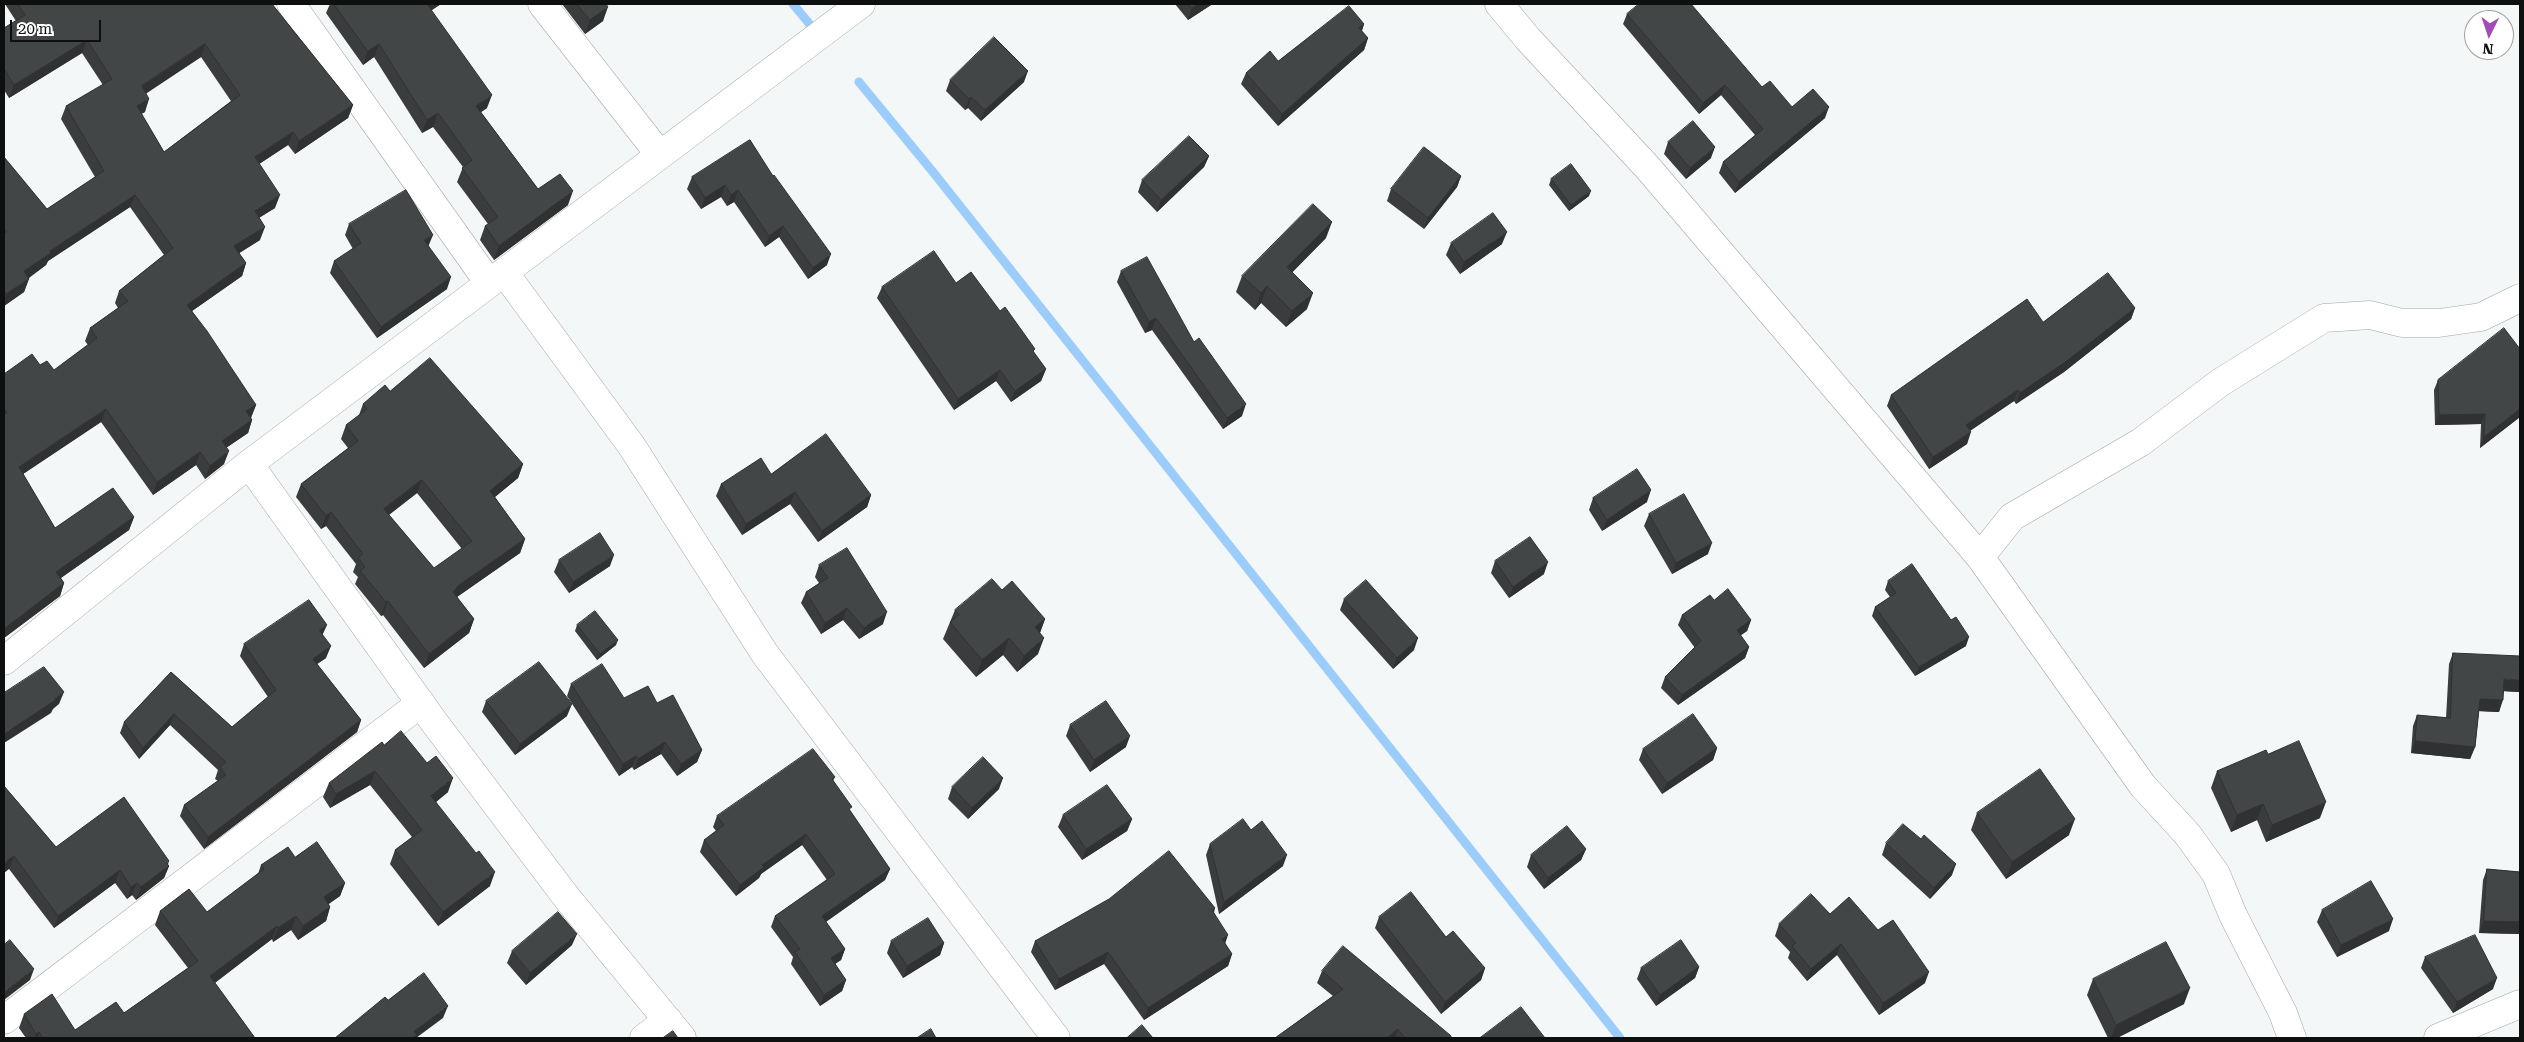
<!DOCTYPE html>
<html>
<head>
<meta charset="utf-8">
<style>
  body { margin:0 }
  #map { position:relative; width:2524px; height:1042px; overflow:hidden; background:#f3f7f7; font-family:"Roboto Serif",serif }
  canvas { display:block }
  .frame { position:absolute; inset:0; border:5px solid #0e1010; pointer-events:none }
  .north { position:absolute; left:2464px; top:10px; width:50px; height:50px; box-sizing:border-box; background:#fff; border:1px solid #9f9f9f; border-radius:50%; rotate:184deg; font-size:14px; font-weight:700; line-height:20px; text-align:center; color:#0e1010 }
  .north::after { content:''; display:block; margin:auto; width:18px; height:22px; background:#a54bb7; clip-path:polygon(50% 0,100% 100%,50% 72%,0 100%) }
  .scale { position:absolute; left:10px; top:20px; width:91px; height:22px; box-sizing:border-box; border:2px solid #0e1010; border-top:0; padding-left:6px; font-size:15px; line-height:18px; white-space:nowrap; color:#0e1010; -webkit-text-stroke:4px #fff; paint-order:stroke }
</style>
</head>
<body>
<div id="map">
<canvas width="2524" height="1042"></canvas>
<div class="frame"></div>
<div class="north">N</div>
<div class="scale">20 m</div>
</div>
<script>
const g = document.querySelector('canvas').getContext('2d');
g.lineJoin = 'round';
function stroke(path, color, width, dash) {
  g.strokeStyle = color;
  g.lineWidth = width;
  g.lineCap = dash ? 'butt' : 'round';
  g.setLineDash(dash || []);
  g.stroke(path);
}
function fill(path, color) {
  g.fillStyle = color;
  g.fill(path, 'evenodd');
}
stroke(new Path2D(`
  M793 4 817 33
  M859 82 933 172 1620 1038`), '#9ccdfa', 9);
const street = new Path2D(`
  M291 4 489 283
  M542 4 660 155
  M1499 4 1528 39 1648 168 1980 557 2143 786 2188 835 2216 874 2233 915 2283 1013 2292 1038
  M504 272 631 445 765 654 1056 1038
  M249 464 434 722 567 898 682 1038
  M1980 557 2012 517 2141 442 2221 382 2324 318 2370 315 2402 323H2439L2481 317 2520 298
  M4 661 249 464 861 4
  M4 1020 421 703
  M644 1038 668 1020
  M2438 1038 2520 1004`);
stroke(street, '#a3a6a6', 29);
stroke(street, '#fff', 28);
fill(new Path2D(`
  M5 4H272L353 105 348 118 295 154 288 145 259 164 275 208 259 218 260 240 239 253 246 263 242 276 192 311 256 405 251 418 252 420 248 433 226 448 224 464 205 479 196 465 153 495 101 422 23 474 55 528 134 517 129 530 61 578 64 583 60 596 4 638V374L40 365 54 370 88 345 85 341 90 328 118 308 115 303 119 291 164 255 130 207 48 261 46 265 29 278 24 292 4 306V157L47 209 95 177 61 119 66 106 103 85 82 53 9 98 4 90V28L16 21ZM201 57 231 101 164 152 141 113 145 112 146 93Z
  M330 4H441L431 10 487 108 481 112 538 189 568 205 494 260 480 240 485 226 488 224 457 182 463 167 433 127 422 133 374 57 363 65 326 13Z
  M562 4H606L603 21 585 34Z
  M1175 4H1212L1211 5 1188 20Z
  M1627 14 1762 87 1792 107 1825 118 1735 193 1719 173 1723 162 1755 135 1721 95 1699 114 1623 24Z
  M1364 24 1362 31 1368 38 1364 50 1278 126 1241 84 1246 73 1278 61Z
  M950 80 1024 82 981 121 968 108 965 110 946 91Z
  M750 140 827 265 808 279 779 237 765 247 734 202 727 206 721 197 701 209 687 189 692 177Z
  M1668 142 1711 158 1686 179 1664 154Z
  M1209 156 1204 167 1157 212 1138 192 1142 180Z
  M1461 176 1457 187 1424 229 1387 201 1391 189Z
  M1551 179 1589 196 1569 211 1549 185Z
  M349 224 429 246 447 289 377 338 330 273 334 261 353 249 345 235Z
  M1326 238 1292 272 1307 309 1286 327 1261 303 1255 310 1236 292 1242 276Z
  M1451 243 1502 244 1460 274 1446 255Z
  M1121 271 1194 342 1242 416 1223 429 1152 330 1145 333 1117 282Z
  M956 283 1000 311 1034 353 1046 369 1041 381 1011 402 996 381 954 410 877 298 882 287Z
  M2135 308 2131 319 2064 372 2016 404 2014 401 1970 431 1967 444 1929 469 1887 406 1891 395 2043 322Z
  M2520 349V417L2480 448 2481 424 2435 425 2434 390 2438 380Z
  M390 391 523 464 518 478 495 497 525 539 520 553 457 597 474 619 469 633 424 668 383 615 381 616 355 584 358 577 353 572 356 564 326 526 321 529 296 497 301 484 348 448 341 439 346 425 359 415 363 404ZM417 493 462 549 434 568 389 515Z
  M771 474 871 495 867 507 818 542 790 504 742 535 716 496 721 484Z
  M1593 498 1647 502 1602 531 1589 510Z
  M1649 514 1708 554 1672 574 1644 526Z
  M559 560 610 566 569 593 554 572Z
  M1495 561 1544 574 1509 598 1491 573Z
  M819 565 883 624 859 639 843 620 821 634 801 603 806 592 819 583 815 577Z
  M1888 581 1966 646 1915 676 1872 616 1875 607 1890 597 1885 590Z
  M1002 590 1045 619 1040 632 1038 654 1017 672 1003 655 976 677 943 639 955 610Z
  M1344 599 1414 650 1393 669 1340 610Z
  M1714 600 1751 620 1747 631 1740 635 1749 647 1745 658 1678 705 1661 688 1665 677 1695 648 1678 625 1682 615Z
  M577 625 616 645 597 660 575 631Z
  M323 635 326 658 317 664 361 720 357 732 204 849 180 816 184 805 218 781 215 779 218 770 170 725 139 759 120 733 124 722 171 672 232 727 268 697 240 656 244 644Z
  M2453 653 2519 692 2504 691 2499 712 2479 711 2475 747 2470 759 2411 753 2413 726 2417 715 2446 718 2449 664Z
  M571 684 624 698 657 703 702 750 697 762 677 776 661 754 634 770 632 767 619 776 567 696Z
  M486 701 567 716 515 755 482 712Z
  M1070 725 1126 747 1090 772 1066 736Z
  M384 745 448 792 436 802 490 886 438 926 390 864 395 850 412 837 370 785 330 808 323 797 329 783Z
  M1717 748 1713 760 1662 794 1639 760 1643 749Z
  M2268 754 2320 818 2266 842 2257 820 2231 832 2211 788 2217 771Z
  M835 777 833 781 850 811 890 869 885 880 826 922 845 949 841 960 835 964 846 980 842 991 820 1006 791 964 793 957 771 927 775 916 827 880 802 845 761 874 759 878 736 896 700 852 704 840 716 831 713 827 717 816Z
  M4 786 56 847 168 864 169 866 164 878 136 900 132 895 127 899 115 883 54 928 9 869Z
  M952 787 999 789 968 819 948 799Z
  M1977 813 2069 835 2006 879 1971 830Z
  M1063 815 1132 819 1127 831 1082 860 1058 827Z
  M1251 830 1283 866 1219 914 1206 855 1210 844Z
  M1886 843 1952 875 1930 899 1882 855Z
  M1586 849 1581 860 1544 889 1527 867 1531 855Z
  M295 857 345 883 340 896 328 904 330 907 326 921 298 940 291 930 273 942 272 939 215 983 255 1038H26L19 1028 24 1014 75 1030 124 1013 188 968 155 925 160 911 207 912 258 874 261 865Z
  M2487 869 2520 872V934L2479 933 2483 880Z
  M1215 908 1214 913 1225 943 1232 954 1228 966 1144 1020 1104 964 1055 990 1031 952 1035 941Z
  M2322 910 2389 931 2337 957 2317 922Z
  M1830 914 1925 983 1879 1015 1837 955 1807 981 1788 958 1790 952 1775 936 1779 924Z
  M1379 917 1446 937 1485 968 1481 980 1441 1014 1375 928Z
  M891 941 944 943 940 955 903 978 887 953Z
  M572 945 526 985 507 963 512 951Z
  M2425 957 2493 989 2453 1013 2421 968Z
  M1699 967 1695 978 1656 1006 1637 979 1641 968Z
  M1322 971 1452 1038H1275L1333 996 1317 983Z
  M2093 979 2184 1004 2117 1038H2108L2087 995Z`), '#3a3c3d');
fill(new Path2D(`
  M427 4H441L422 17Z
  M1199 4H1212L1211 5 1188 20 1192 8Z
  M608 7 603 21 585 34 590 20Z
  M1364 24 1360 36 1359 28Z
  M1368 38 1364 50 1278 126 1282 114Z
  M87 40 82 53 9 98 14 85Z
  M205 44 201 57 138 99 142 86Z
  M379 44 374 57 363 65 368 51Z
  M1028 71 1024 82 981 121 985 110Z
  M1725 85 1721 95 1699 114 1703 103Z
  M492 95 487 108 471 119 476 106Z
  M971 97 968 108 965 110 969 99Z
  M149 99 145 112 133 119 137 106Z
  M353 105 348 118 295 154 299 141Z
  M1829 107 1825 118 1735 193 1739 182Z
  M438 113 433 127 422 133 427 120Z
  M293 132 288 145 250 170 255 157Z
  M1715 147 1711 158 1686 179 1690 168Z
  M1209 156 1204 167 1157 212 1161 200Z
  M1461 176 1457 187 1424 229 1428 218Z
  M725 185 721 197 701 209 705 198Z
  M738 190 734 202 727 206 731 195Z
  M573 191 568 205 494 260 499 246Z
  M1591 191 1589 196 1569 211 1571 205Z
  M135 195 130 207 48 261 46 265 20 284 24 271 50 251Z
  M280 195 275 208 250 223 255 211Z
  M1332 222 1326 238 1281 284 1287 267Z
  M783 226 779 237 765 247 769 236Z
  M265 227 260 240 230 259 234 246Z
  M1507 232 1502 244 1460 274 1464 262Z
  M433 235 428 247 424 240Z
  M831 254 827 265 808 279 813 268Z
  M246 263 242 276 182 318 187 305Z
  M451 277 447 289 377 338 381 327Z
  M29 279 24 292 4 306V302L6 294Z
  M1267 286 1261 303 1255 310 1261 293Z
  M1313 293 1307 309 1286 327 1292 311Z
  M2135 308 2131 319 2064 372 2016 404 2020 393Z
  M1156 318 1152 330 1145 333 1149 322Z
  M1046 369 1041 381 1011 402 1015 391Z
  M1000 370 996 381 954 410 958 399Z
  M2018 390 2014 401 1962 436 1966 425Z
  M1246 404 1242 416 1223 429 1227 418Z
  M256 405 251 417 241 424 246 411Z
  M106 409 101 422 14 480 19 467Z
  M2520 409V417L2480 448 2484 437Z
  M2485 414 2481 424 2435 425 2439 415Z
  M252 420 248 433 217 454 222 441Z
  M1971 432 1967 444 1929 469 1933 457Z
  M229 451 224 464 205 479 210 466Z
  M200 452 196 465 153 495 157 482Z
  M523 464 518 478 485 505 490 491Z
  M422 480 417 493 379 522 384 509Z
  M1651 490 1647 502 1602 531 1607 520Z
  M795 492 790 504 742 535 746 524Z
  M871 495 867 507 818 542 822 531Z
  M331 512 326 526 321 529 326 516Z
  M134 517 129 530 52 584 56 572Z
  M525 539 520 553 454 599 453 592 459 585Z
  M1712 543 1708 554 1672 574 1676 563Z
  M614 555 610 566 569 593 573 582Z
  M1548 562 1544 574 1509 598 1513 587Z
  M64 583 60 596 4 638V629Z
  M388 601 383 615 381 616 386 602Z
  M847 608 843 620 821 634 825 623Z
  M887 612 883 624 859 639 864 628Z
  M474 619 469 633 424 668 429 654Z
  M1045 619 1039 636 1035 627Z
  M1751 620 1747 631 1733 641 1737 630Z
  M327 625 322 636 319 630Z
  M1969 637 1966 646 1915 676 1919 667Z
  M1009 638 1003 655 976 677 982 660Z
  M1044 638 1038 654 1017 672 1024 656Z
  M1418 638 1414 650 1393 669 1397 658Z
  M618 640 616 645 597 660 600 654Z
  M331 646 326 658 308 670 313 659Z
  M1749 647 1745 658 1678 705 1682 695Z
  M2504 679 2520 680V688L2519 692 2500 691Z
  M64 692 59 704 53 709 51 713 4 743V734Z
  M2480 699 2503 700 2499 712 2476 711Z
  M572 704 567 716 515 755 520 744Z
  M174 714 170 725 139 759 143 748Z
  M361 720 357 732 204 849 208 837Z
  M1130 736 1126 747 1090 772 1094 760Z
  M2415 741 2475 747 2470 759 2411 753Z
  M665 742 661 754 634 770 638 759Z
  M1717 748 1713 760 1662 794 1667 783Z
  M702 750 697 762 677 776 681 764Z
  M636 756 632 767 619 776 623 764Z
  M375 771 370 785 330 808 336 794Z
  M453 778 448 792 426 810 431 796Z
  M1003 778 999 789 968 819 972 808Z
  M2326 802 2320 818 2266 842 2272 825Z
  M2263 804 2257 820 2231 832 2237 815Z
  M1132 819 1127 831 1082 860 1086 849Z
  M2075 819 2069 835 2006 879 2012 862Z
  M806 834 802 845 761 874 759 878 736 896 740 885 762 865Z
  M1586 849 1581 860 1544 889 1548 878Z
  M1287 855 1283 866 1219 914 1224 902Z
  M14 856 9 869 4 873V863Z
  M169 861 167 868 169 866 164 878 136 900 141 887Z
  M1956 864 1952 875 1930 899 1934 888Z
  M890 869 885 880 818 927 822 916Z
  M120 870 115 883 54 928 58 916Z
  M495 872 490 886 438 926 443 912Z
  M137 883 132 895 127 899 131 887Z
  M345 883 340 896 319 911 324 897Z
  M330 907 326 921 298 940 303 926Z
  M296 916 291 930 273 942 278 928Z
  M2393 919 2389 931 2337 957 2341 945Z
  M2484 921 2520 922V934L2479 933Z
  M277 926 272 939 205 990 210 976Z
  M577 934 572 945 526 985 530 973Z
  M1228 935 1224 947 1222 939Z
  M944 943 940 955 903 978 907 966Z
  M1841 944 1837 955 1807 981 1811 969Z
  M845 949 841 960 827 969 831 958Z
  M1108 952 1104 964 1055 990 1059 979Z
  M1232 954 1228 966 1144 1020 1148 1008Z
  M1699 967 1695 978 1656 1006 1660 995Z
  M1485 968 1481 980 1441 1014 1445 1002Z
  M34 969 30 980 4 1000V992Z
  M1929 972 1925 983 1879 1015 1883 1003Z
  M2497 978 2493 989 2453 1013 2457 1002Z
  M846 980 842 991 820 1006 824 995Z
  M2190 988 2184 1004 2117 1038H2111L2116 1025Z
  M448 1006 443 1018 416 1038H411L414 1031Z
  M1398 1029 1395 1038H1387Z
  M39 1032 37 1038H35L36 1034Z`), '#2f3132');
const building = new Path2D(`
  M18 4H272L353 105 299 141 293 132 255 157 280 195 255 211 265 227 234 246 246 263 187 305 207 331 256 405 246 411 252 420 222 441 229 451 210 466 200 452 157 482 106 409 19 467 55 528 113 488 134 517 56 572 64 583 4 629V414L7 413 4 408V374L32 354 40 365 47 361 54 370 97 338 90 328 128 301 119 291 173 248 135 195 50 251 51 253 24 271 29 279 6 294 4 290V234L6 232 4 229V157L47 209 104 171 66 106 112 79 87 40 14 85 4 69V28L25 15ZM205 44 240 95 164 152 137 106 149 99 142 86Z
  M334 4H427L492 95 476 106 538 189 560 174 573 191 499 246 485 226 498 217 462 168 472 160 438 113 427 120 379 44 368 51Z
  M577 4H606L608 7 590 20Z
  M1188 4H1199L1192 8Z
  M1639 4H1691L1762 87 1770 81 1792 107 1813 89 1829 107 1739 182 1723 162 1763 129 1725 85 1703 103 1627 14Z
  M1349 6 1364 24 1359 28 1368 38 1282 114 1246 73 1270 51 1278 61Z
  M994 37 1028 71 985 110 971 97 969 99 950 80Z
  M1693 121 1715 147 1690 168 1668 142Z
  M1189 136 1209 156 1161 200 1142 180Z
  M750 140 773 176 774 175 831 254 813 268 783 226 769 236 738 190 731 195 725 185 705 198 692 177Z
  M1424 147 1461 176 1428 218 1391 189Z
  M1571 164 1591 191 1571 205 1551 179Z
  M406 190 433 235 424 240 451 277 381 327 334 261 361 243 349 224Z
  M1313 204 1332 222 1287 267 1313 293 1292 311 1267 286 1261 293 1242 276Z
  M1493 213 1507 232 1464 262 1451 243Z
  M934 251 956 283 971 272 1000 311 1005 307 1035 349 1033 351 1046 369 1015 391 1000 370 958 399 882 287Z
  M1147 257 1194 342 1199 338 1246 404 1227 418 1156 318 1149 322 1121 271Z
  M2108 273 2135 308 2068 360 2020 393 2018 390 1966 425 1971 432 1933 457 1891 395 2027 299 2043 322Z
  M2504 328 2520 349V409L2484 437 2485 414 2439 415 2438 380Z
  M430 358 523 464 490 491 525 539 459 585 453 592 474 619 429 654 388 601 386 602 360 571 365 567 358 558 363 554 331 512 326 516 301 484 358 441 346 425 367 409 363 404 385 385 390 391ZM422 480 472 541 434 568 384 509Z
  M826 434 871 495 822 531 795 492 746 524 721 484 761 458 771 474Z
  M1637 469 1651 490 1607 520 1593 498Z
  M1684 494 1712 543 1676 563 1649 514Z
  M600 533 614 555 573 582 559 560Z
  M1530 537 1548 562 1513 587 1495 561Z
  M847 548 887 612 864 628 847 608 825 623 806 592 828 578 819 565Z
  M1912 564 1951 620 1956 617 1969 637 1919 667 1875 607 1896 593 1888 581Z
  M992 579 1002 590 1012 581 1045 619 1035 627 1044 638 1024 656 1009 638 982 660 950 622 959 615 955 610Z
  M1366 580 1418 638 1397 658 1344 599Z
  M1728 589 1751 620 1737 630 1749 647 1682 695 1665 677 1701 641 1682 615 1710 595 1714 600Z
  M309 600 327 625 319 630 331 646 313 659 361 720 208 837 184 805 226 775 220 767 226 762 174 714 143 748 124 722 171 672 232 727 276 690 244 644Z
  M595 611 618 640 600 654 577 625Z
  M2453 653 2520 656V680L2504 679 2503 700 2480 699 2475 747 2415 741 2417 715 2450 718Z
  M539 662 572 704 520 744 486 701Z
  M602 664 624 698 648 686 657 703 673 695 702 750 681 764 665 742 638 759 636 756 623 764 571 684Z
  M44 667 64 692 55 698 56 700 4 734V693Z
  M1106 701 1130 736 1094 760 1070 725Z
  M1693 714 1717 748 1667 783 1643 749Z
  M401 731 427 763 436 756 453 778 431 796 476 853 479 851 495 872 443 912 395 850 422 830 375 771 336 794 329 783 382 742 384 745Z
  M2299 741 2326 802 2272 825 2263 804 2237 815 2217 771 2266 750 2268 754Z
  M813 749 835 777 832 779 852 807 849 809 890 869 822 916 845 949 831 958 846 980 824 995 795 952 800 949 775 916 835 874 806 834 762 865 764 867 740 885 704 840 724 825 717 816Z
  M983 757 1003 778 972 808 952 787Z
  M2040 769 2075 819 2012 862 1977 813Z
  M1107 785 1132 819 1086 849 1063 815Z
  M4 786 56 847 124 797 169 861 166 863 169 866 141 887 137 883 131 887 120 870 58 916 14 856 4 863Z
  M1243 819 1251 830 1262 821 1287 855 1224 902 1210 844Z
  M1903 824 1921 839 1924 835 1956 864 1934 888 1886 843Z
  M1567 826 1586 849 1548 878 1531 855Z
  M317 842 345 883 324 897 330 907 303 926 296 916 278 928 277 926 210 976 255 1038H43L39 1032 36 1034 24 1014 52 994 75 1030 116 1002 124 1013 198 961 160 911 189 889 207 912 264 869 261 865 288 847 295 857Z
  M1169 851 1215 908 1212 910 1228 935 1222 939 1232 954 1148 1008 1108 952 1059 979 1035 941 1109 899Z
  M2487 869 2520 872V922L2484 921Z
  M2371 881 2393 919 2341 945 2322 910Z
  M1411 892 1446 937 1453 931 1485 968 1445 1002 1379 917Z
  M1811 894 1830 914 1849 897 1878 930 1893 920 1929 972 1883 1003 1841 944 1811 969 1792 946 1796 943 1779 924Z
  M558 912 577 934 530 973 512 951Z
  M928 918 944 943 907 966 891 941Z
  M2475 935 2497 978 2457 1002 2425 957Z
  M10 940 34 969 4 992V945Z
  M1681 940 1699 967 1660 995 1641 968Z
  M2166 942 2190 988 2116 1025 2093 979Z
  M1343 946 1450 1035 1452 1038H1405L1398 1029 1387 1038H1275L1343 989 1322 971Z
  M424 973 448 1006 414 1031 417 1035 413 1038H335L385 997 388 1000Z
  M1521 1007 1545 1038H1480Z
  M1142 1025 1153 1038H1127Z
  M931 1029 936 1038H917Z
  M673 1031 678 1038H663Z`);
fill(building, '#434647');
stroke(building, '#2f3132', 1);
</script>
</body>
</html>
